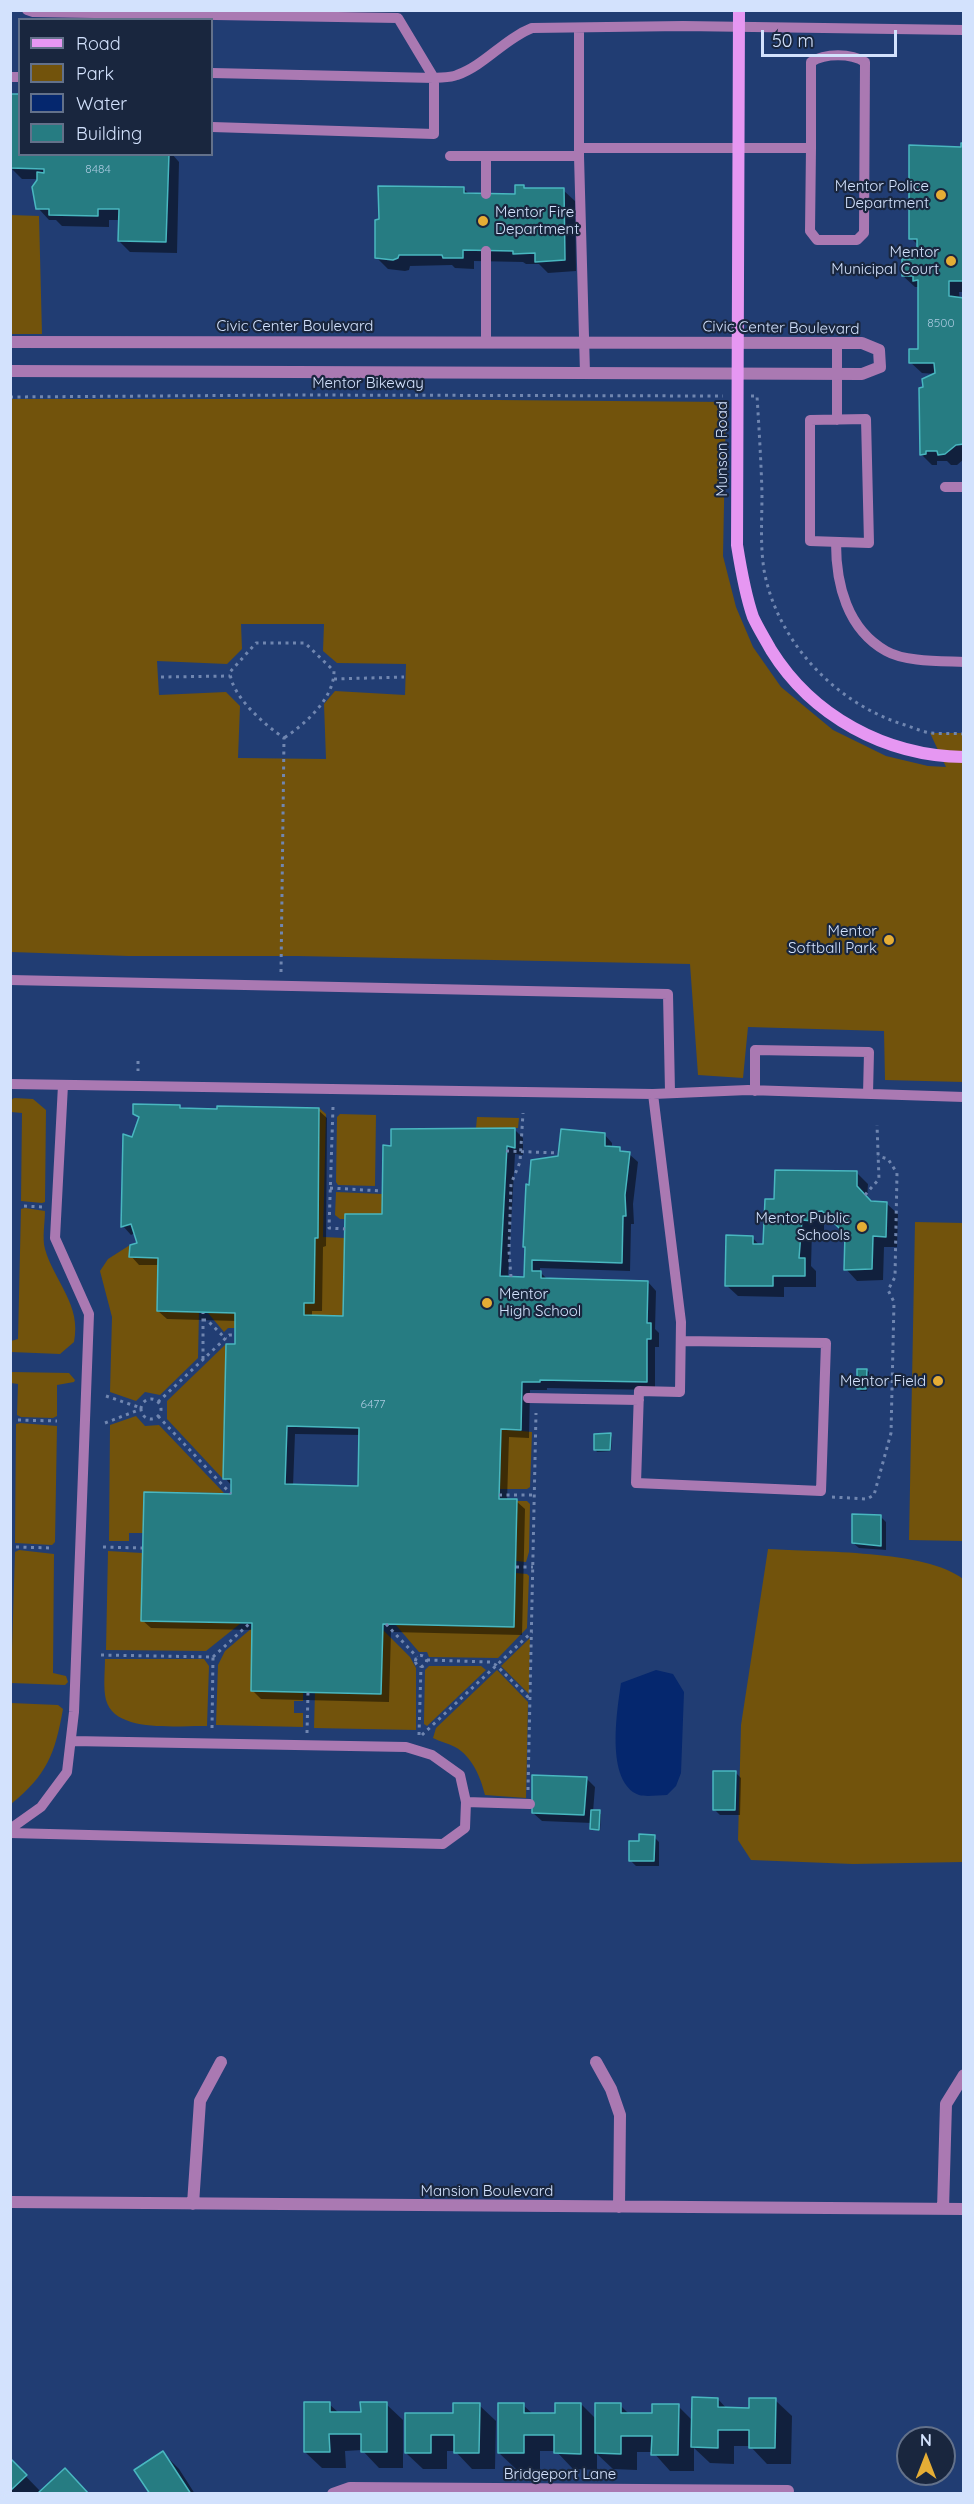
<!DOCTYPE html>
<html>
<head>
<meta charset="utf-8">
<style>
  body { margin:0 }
  #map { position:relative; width:974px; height:2504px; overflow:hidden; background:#213d73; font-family:Quicksand,sans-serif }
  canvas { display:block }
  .frame { position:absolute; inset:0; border:12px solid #d3e2fd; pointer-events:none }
  .legend { position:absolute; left:18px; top:18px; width:195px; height:138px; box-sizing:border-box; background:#19263e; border:2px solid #63718a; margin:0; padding:8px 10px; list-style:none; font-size:18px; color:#d3e2fd }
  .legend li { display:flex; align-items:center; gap:12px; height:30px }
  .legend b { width:30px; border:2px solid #63718a }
  .north { position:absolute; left:896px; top:2426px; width:60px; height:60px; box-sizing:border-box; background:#19263e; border:2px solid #63718a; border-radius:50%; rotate:0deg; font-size:16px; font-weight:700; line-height:24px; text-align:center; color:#d3e2fd }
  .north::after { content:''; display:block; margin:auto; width:21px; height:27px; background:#e5ad35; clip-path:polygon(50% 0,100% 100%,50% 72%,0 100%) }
  .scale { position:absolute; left:761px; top:30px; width:136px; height:27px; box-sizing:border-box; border:3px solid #d3e2fd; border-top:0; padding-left:8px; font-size:18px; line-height:21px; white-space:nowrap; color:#d3e2fd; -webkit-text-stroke:4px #19263e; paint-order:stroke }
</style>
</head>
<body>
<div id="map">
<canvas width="974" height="2504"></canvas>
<div class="frame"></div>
<ul class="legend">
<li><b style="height:8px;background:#e697f2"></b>Road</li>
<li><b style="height:16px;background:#72530c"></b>Park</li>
<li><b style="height:16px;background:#05276e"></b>Water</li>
<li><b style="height:16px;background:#267c82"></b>Building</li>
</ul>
<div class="north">N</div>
<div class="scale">50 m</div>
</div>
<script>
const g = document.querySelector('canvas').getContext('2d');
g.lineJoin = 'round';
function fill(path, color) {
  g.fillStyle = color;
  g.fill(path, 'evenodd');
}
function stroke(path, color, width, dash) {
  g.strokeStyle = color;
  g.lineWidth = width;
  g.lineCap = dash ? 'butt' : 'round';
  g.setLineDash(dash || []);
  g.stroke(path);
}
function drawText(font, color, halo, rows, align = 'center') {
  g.font = font + ' Quicksand,sans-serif';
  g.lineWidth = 4.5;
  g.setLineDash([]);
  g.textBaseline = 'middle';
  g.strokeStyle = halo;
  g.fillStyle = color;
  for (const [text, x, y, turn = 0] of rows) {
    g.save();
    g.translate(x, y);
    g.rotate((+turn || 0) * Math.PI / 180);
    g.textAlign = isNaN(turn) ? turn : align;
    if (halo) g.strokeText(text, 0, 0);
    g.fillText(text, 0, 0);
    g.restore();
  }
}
fill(new Path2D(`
  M11 215 39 216 42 334H11Z
  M11 399H386L726 402 723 556 736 607 753 647 781 687 833 730 886 756 928 766 946 767 930 733H963V1082L885 1080 884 1031 748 1027 743 1078 698 1075 690 964 297 956H128L11 952ZM241 624H324L323 651 337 663 406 664 405 695 335 691 324 704 326 759 238 758 240 706 226 692 159 695 157 661 227 664 242 649Z
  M14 1098 33 1099 46 1110 45 1202 42 1203 21 1201 22 1113 11 1112V1100Z
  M319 1108 326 1114 323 1237 345 1238 343 1316 304 1315V1303H314L315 1238 318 1237Z
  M340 1114 376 1115 375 1186 338 1185 336 1182 337 1117Z
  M477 1117 519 1118 518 1128H476Z
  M336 1192 382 1194V1214H346L345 1219H340L335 1215Z
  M25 1208 45 1211C45 1222 42 1238 45 1249 54 1281 82 1305 74 1342L60 1354 11 1352V1341L18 1339 21 1209Z
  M915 1222 963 1223V1541L909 1540Z
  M130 1245V1257L158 1258 157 1311 199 1312 198 1358 160 1395 145 1392 136 1401 110 1392 112 1317 100 1271 108 1259Z
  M208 1313H235V1328H228L224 1332Z
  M226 1344 223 1479 167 1419V1401Z
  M11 1372 69 1373 75 1380 74 1382 57 1385V1416L53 1418 21 1417 17 1415 18 1384 11 1383Z
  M136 1416 145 1426 159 1425 224 1493 144 1492 143 1533H129V1541H109L110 1425Z
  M20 1423 57 1426 55 1542 52 1545 15 1543 16 1424Z
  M501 1429 532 1432 530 1487 527 1489H499Z
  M517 1501H527L530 1504 529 1552 526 1562 516 1561Z
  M768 1549C817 1552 927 1550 963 1579V1862L853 1864 751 1860 738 1840 741 1725Z
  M19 1550 54 1554 53 1673 66 1676 68 1682 65 1685 11 1683 15 1552Z
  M108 1551 142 1553 141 1620 241 1623 206 1651 106 1650Z
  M516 1573 527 1574 529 1576 527 1628 498 1658 429 1657 427 1652H419L395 1624 514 1627Z
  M252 1628 303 1692V1701H294V1713H303V1727L216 1725 218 1665 225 1651Z
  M383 1630 410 1657 416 1668V1730L314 1728 315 1692 381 1694Z
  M530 1638 529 1694 501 1666Z
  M105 1659H204L209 1666 207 1726C180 1725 115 1734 106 1700 103 1688 105 1671 105 1659Z
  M429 1666H481L486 1670 427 1726 424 1724V1721L425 1670Z
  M497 1670 528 1702 526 1798 485 1795C481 1778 472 1756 455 1747 448 1743 440 1742 433 1738L436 1728Z
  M11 1703 58 1705 63 1709C55 1754 47 1775 11 1804Z`), '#72530c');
fill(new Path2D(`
  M656 1670 673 1674 684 1692 681 1773 676 1786 667 1795C658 1795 647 1797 639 1795 605 1782 617 1711 621 1683Z`), '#05276e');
fill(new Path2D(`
  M964 145V292H959L960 300H964V459L957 465H951L947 461H937V465H932L921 454 924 388 936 374 922 373 910 362 920 350 919 287H915L903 276 919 254V246L911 238Z
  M20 154H172L179 162 177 253 130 252 119 241 120 220H109V227L62 226 56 220H49L38 208 39 179H22L10 167Z
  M523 187 526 190H563L575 201 576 271 548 273 539 264H526L523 262 474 261V269L455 268 452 265 410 266 409 270 405 271 388 269 376 257 463 188 470 195H516Z
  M180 1107 183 1110H318L327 1118 326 1246 323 1247 322 1311H312V1317L345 1318 383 1216 515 1130 523 1138V1155L515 1154 508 1278 526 1279 530 1187 560 1157 604 1134 612 1143V1148L629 1154 638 1162 633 1204 634 1224H631L630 1271 540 1268V1272L548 1280 648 1282 656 1291 655 1329 659 1333V1347H655V1390L547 1388V1390H530L529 1438 509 1437 507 1501H516L525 1509 522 1635 391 1632 389 1702 261 1699 253 1691 254 1630 151 1628 142 1620 232 1495V1486L225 1478 237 1321 167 1319 158 1311 159 1265H139L131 1256 139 1244 135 1233 131 1235 123 1226 125 1136 133 1139 140 1119 135 1114ZM295 1434 361 1435 359 1488 293 1486Z
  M857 1173 868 1184 867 1199 870 1202 886 1203 898 1214 897 1247H884L883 1280 857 1281 846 1269V1233L835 1222H824V1231H812L811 1266 816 1271V1287H784V1297L738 1296 726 1285 752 1237 760 1246H765L776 1201Z
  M866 1370 869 1372 867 1391H861L858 1389Z
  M610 1435 612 1437 611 1451 597 1452 595 1449Z
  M881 1517 886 1522V1550L859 1548 853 1543Z
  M736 1773 741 1778 740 1815H720L714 1809Z
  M586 1778 595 1787 593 1812 601 1814 600 1831 592 1829V1823L542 1821 533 1813Z
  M654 1837 659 1842V1866H636L630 1860 640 1842Z
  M718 2399 727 2409H750L775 2400 792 2416 791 2464H767L750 2446H734V2464L710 2463 694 2448V2471H670L653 2452H637V2470L613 2469 597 2454V2470L573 2469 556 2451H540V2469H516L499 2453 523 2405 533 2414H556L581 2404 597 2420 620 2405 630 2415H653L678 2406 693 2421Z
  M329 2404 339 2413H362L386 2404 403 2420V2468H379L362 2450 345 2451 346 2468H322L305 2452Z
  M479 2405 496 2421 495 2469H472L455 2451H447V2469H423L406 2453 455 2415Z
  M163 2453 179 2469 195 2494H151Z
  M10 2460 41 2492 88 2494H10Z`), '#0007');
const building = new Path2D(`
  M10 94H20V154H169L166 242 118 241 119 209H98V216L49 215V209H36L32 187 37 180V172L44 173V169L10 168Z
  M961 143H964V281H949V296L964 298V444L956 445 945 454 938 455 937 451H926V454L920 455 919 388 923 387 922 379 935 373 934 363H909V349H918V280L913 281V276H902V259H913L912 253H917V239H909V145L961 147Z
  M515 185H524V188H564L565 260 535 262V253L513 254V251L463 250V258H443L442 255H399L398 258 393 260 375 258V220L379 219 378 186 464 187V193L515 194Z
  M133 1104 180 1105V1108L217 1109V1106L319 1108 318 1238H315L314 1303H304V1315L343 1316 345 1214H382L383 1145 391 1146V1129L515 1128V1148L507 1146 500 1276 524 1277 525 1247H523L526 1184 529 1185 531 1160 558 1156 561 1129 605 1133V1146L620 1147V1151L630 1152 625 1195 626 1216H623L622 1263 532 1260V1271H541V1278L648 1281 647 1323H651V1339H647V1382L540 1380V1382H522L521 1430 501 1429 499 1499H517L514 1627 383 1624 381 1694 251 1691 252 1623 141 1621 144 1492 231 1494V1479H223L226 1344H235V1313L157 1311 158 1258 129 1257 130 1245 137 1243 131 1224 121 1227 123 1134 132 1137 139 1117 133 1114ZM287 1426 359 1428 358 1486 285 1484Z
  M775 1170 857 1171V1186L871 1201 887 1202 886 1237 873 1236 872 1269 844 1270 845 1234 822 1211 813 1212V1221L802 1220 799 1258H805V1276H773V1286H725L726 1235 753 1236V1244H763L765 1199H774Z
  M857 1369H867L866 1389H857Z
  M611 1433 610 1450H594V1434Z
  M852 1514 881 1515V1546L852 1543Z
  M713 1771H736L735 1810H713Z
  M532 1775 587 1777 584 1815 532 1813Z
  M591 1810H600L599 1830 590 1829Z
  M639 1834 655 1835 654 1861H629V1841H639Z
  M692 2397 718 2398V2407L749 2408V2398H776L775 2448H749V2430H718V2448L691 2447Z
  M304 2402H330V2412H361L360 2402H387V2452H361V2434H329L330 2452H304Z
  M453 2403H480L479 2453H454V2435H431V2453H405V2413H453Z
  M498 2403H524V2413H555V2403H581V2454L554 2453V2435H524V2453H498Z
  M595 2403H621V2413H652V2404H679L678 2455H651L652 2436H621V2454L595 2453Z
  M163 2451 191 2494H150L134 2470Z
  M10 2458 27 2475 10 2491Z
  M65 2468 89 2494H39L38 2493Z`);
fill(building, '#267c82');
stroke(building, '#49b7c0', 1.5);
stroke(new Path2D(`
  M751 396H757C759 428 761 460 762 493 762 519 760 544 764 570 777 642 836 704 905 725 914 728 923 732 931 733 942 734 953 733 964 734
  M10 397 295 395 723 396
  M161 677 230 676
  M334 679 404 677
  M281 972 284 738C265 725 231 696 230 672L256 643H305L334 671C334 699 305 724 284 738
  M138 1061V1071
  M333 1107 329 1228 345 1229
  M506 1151 559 1153
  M330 1188 382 1191
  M865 1195 879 1179 877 1125
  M24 1206 43 1207
  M511 1277 509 1251 511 1184 520 1162 523 1113
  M203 1320H207L226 1339
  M203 1359V1313
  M106 1396 141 1408
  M141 1409a10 10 0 1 1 20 0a10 10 0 1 1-20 0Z
  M158 1402 229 1335H235
  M158 1416 231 1494
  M18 1420 57 1421
  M105 1423 141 1409
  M499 1495H534
  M832 1497 867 1499 874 1495 891 1433 894 1302 888 1290 895 1277 897 1173 888 1159 878 1156
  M16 1547 53 1548
  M103 1547 142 1548
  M516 1567H533
  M386 1624 417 1657
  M101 1655 213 1657 212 1729
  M415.5 1661a5.5 5.5 0 1 1 11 0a5.5 5.5 0 1 1-11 0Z
  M213 1657 250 1623
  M427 1660 490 1662 496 1665 531 1700
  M307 1733 308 1692
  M419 1735 421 1666
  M422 1735 532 1632
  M528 1790 536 1413`), '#7086b0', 3, [3, 4.5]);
stroke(new Path2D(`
  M27 10 33 12 398 18 434 78V134L212 127
  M579 28V156L585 373
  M212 73 434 78C441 77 450 78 457 75 485 65 504 39 532 28L683 26 964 30
  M10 77H20
  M579 148H811V62C825 53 851 53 865 62L864 233 857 240H817L810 231 811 148
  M450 156H579
  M486 156V194
  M486 251V341
  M837 343V420
  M866 419 869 543 810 541V420Z
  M945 487H964
  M836 543C836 584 847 629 886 651 905 662 941 661 964 662
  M10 980 668 994 670 1092
  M10 1084 653 1094 748 1090 964 1097
  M755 1091V1050L869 1052 868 1094
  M653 1094 681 1322 680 1392 639 1391 636 1483 821 1491 826 1343 682 1341
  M528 1398 639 1400
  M466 1802 530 1804
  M10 1829 41 1807 67 1772 74 1712 89 1314 55 1238 63 1085
  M10 1833 443 1844 465 1828 466 1802 460 1775 432 1755 406 1747 72 1741`), '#aa79b2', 10);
stroke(new Path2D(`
  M10 342 862 343 879 350 880 367 862 374 10 371
  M596 2062 611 2089 620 2115 619 2207
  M10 2202 964 2209
  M193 2204 200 2101 221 2062
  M943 2209 946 2104 964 2075
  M333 2494 350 2488 788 2491`), '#aa79b2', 12);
stroke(new Path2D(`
  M739 10 737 545C741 570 745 594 753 617 758 628 765 639 771 650 812 716 885 756 964 757`), '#e697f2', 12);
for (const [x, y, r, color] of [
  [941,195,6,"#e5ad35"],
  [483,221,6,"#e5ad35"],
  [951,261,6,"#e5ad35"],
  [889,940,6,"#e5ad35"],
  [862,1227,6,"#e5ad35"],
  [487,1303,6,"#e5ad35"],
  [938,1381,6,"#e5ad35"]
]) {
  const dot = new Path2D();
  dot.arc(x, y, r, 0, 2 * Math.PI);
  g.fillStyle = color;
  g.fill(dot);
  stroke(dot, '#19263e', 2);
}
drawText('12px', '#a8c8de', null, [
  ["8484",98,169],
  ["8500",941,323],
  ["6477",373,1404]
]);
drawText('15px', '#d3e2fd', '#19263e', [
  ["Mentor Police",929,186],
  ["Department",929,203],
  ["Mentor Fire",495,212,"left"],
  ["Department",495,229,"left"],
  ["Mentor",939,252],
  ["Municipal Court",939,269],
  ["Mentor",877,931],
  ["Softball Park",877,948],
  ["Mentor Public",850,1218],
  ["Schools",850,1235],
  ["Mentor",499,1294,"left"],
  ["High School",499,1311,"left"],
  ["Mentor Field",926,1381]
], 'right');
drawText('15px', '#d3e2fd', '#19263e', [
  ["Civic Center Boulevard",295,326],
  ["Civic Center Boulevard",781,328,1],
  ["Mentor Bikeway",368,383],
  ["Munson Road",722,449,-90],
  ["Mansion Boulevard",487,2191],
  ["Bridgeport Lane",560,2474]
]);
</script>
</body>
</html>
